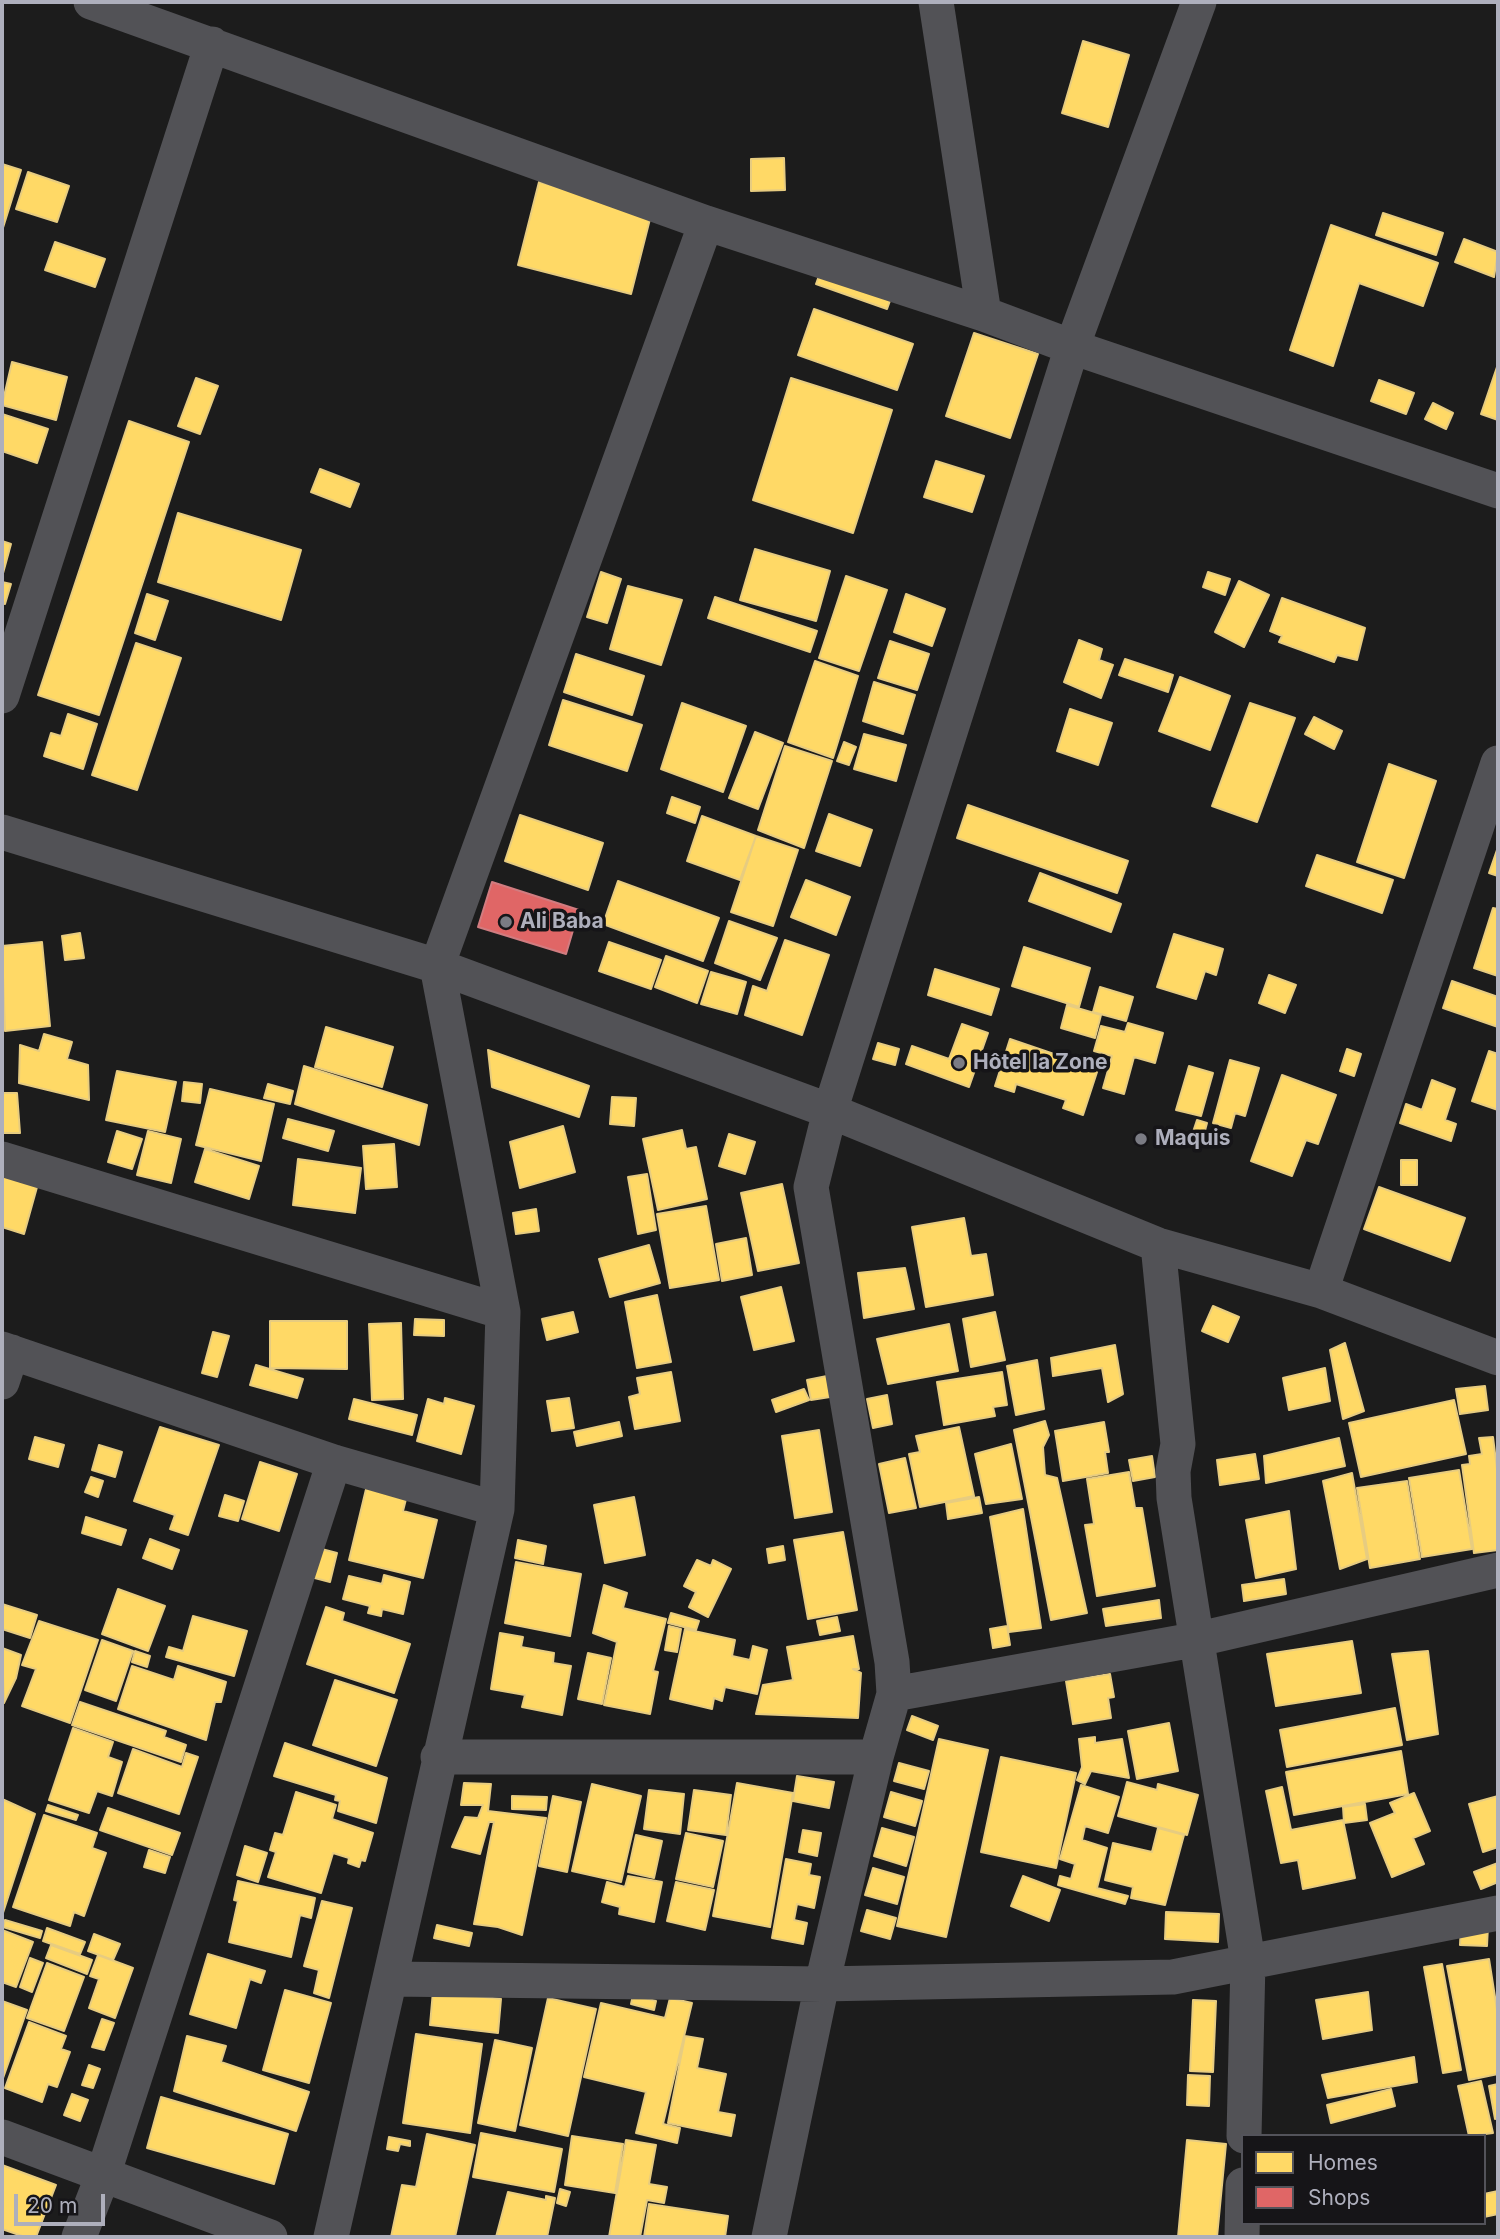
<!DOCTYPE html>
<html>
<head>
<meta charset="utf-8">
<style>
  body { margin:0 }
  #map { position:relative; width:1500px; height:2239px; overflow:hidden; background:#1c1c1c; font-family:Inter,sans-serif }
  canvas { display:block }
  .frame { position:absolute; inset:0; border:4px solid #aeafbc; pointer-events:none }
  .legend { position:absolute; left:1241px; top:2134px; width:245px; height:91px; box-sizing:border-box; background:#161518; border:2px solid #53535a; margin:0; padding:9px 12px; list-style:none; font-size:21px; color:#aeafbc }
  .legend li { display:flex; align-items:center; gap:14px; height:35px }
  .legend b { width:35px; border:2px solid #53535a }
  .scale { position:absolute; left:14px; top:2194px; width:91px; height:32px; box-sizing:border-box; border:4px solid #aeafbc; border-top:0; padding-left:9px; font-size:21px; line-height:24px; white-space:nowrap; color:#aeafbc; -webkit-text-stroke:5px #161518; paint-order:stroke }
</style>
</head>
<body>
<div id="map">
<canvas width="1500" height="2239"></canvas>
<div class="frame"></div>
<ul class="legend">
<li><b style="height:19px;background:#ffd966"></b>Homes</li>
<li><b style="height:19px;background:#e06666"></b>Shops</li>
</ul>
<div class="scale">20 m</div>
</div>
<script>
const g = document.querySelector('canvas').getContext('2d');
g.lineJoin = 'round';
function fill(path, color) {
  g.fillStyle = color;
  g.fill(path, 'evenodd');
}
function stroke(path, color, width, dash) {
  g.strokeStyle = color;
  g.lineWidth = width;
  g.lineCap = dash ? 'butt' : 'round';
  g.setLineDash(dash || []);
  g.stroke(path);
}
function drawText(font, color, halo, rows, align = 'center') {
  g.font = font + ' Inter,sans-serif';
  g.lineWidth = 7;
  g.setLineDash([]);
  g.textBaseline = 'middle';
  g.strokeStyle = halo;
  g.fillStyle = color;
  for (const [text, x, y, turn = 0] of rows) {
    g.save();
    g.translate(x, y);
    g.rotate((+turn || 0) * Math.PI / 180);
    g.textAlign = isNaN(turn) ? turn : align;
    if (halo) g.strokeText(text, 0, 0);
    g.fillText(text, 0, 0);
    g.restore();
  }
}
const homes = new Path2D(`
  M1083 41 1129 55 1108 127 1062 113Z
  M784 158 785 190 751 191V159Z
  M2 164 21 170 2 231Z
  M28 172 69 186 57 222 16 209Z
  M539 182 652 211 631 294 518 265Z
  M1383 213 1443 233 1436 255 1376 235Z
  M1331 225 1438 263 1423 306 1359 283 1333 366 1290 350Z
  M1464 239 1498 252 1494 277 1455 262Z
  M55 242 105 259 95 287 45 270Z
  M824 262 895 287 887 309 816 284Z
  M814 309 913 344 897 390 798 355Z
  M974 333 1038 354 1010 438 946 416Z
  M12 362 67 377 56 420 2 405Z
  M1498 364V420L1481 414Z
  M196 378 218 386 200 434 178 426Z
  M791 378 892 410 853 533 753 500Z
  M1379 380 1414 393 1406 414 1371 401Z
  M1433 403 1453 413 1446 429 1425 419Z
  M2 414 48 429 37 463 2 451Z
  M129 421 189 442 99 715 38 695Z
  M936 461 984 476 972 512 924 497Z
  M320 469 359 484 350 507 311 492Z
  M178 513 301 550 281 620 158 582Z
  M2 541 11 544 2 577Z
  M755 549 830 571 816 621 740 600Z
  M601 572 621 579 607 623 587 617Z
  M1208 572 1230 579 1225 595 1203 587Z
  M846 576 887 590 859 671 819 658Z
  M1239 581 1269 595 1244 647 1215 632Z
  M2 582 11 584 5 604 2 603Z
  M628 586 682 600 661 665 610 649Z
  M147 594 168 601 155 640 135 633Z
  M906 594 945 609 932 646 894 632Z
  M715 597 817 631 810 652 708 618Z
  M1282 598 1365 628 1357 660 1337 655 1334 662 1279 642 1282 636 1270 631Z
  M1079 640 1102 649 1099 660 1113 665 1101 698 1064 682Z
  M890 641 929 654 917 690 878 678Z
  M136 643 181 658 137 790 92 775Z
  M576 654 644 676 632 715 564 692Z
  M1125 659 1173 675 1168 692 1119 675Z
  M815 661 858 676 833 758 788 742Z
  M1180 677 1230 696 1210 750 1159 731Z
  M874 682 915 695 903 734 863 721Z
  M563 700 642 725 627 771 549 745Z
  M682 703 746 726 723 792 661 769Z
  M1250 703 1295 718 1257 822 1212 806Z
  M1070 709 1112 723 1098 765 1057 751Z
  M68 714 97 724 83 769 44 756 51 733 61 736Z
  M1314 717 1342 731 1334 749 1305 734Z
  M755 732 783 743 758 809 729 798Z
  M864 734 906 745 896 781 854 769Z
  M844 742 856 747 849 765 837 761Z
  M785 746 832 761 804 848 758 830Z
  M1389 764 1436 781 1404 878 1357 862Z
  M672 797 700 807 695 823 667 813Z
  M968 805 1128 861 1117 893 957 838Z
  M829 814 872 830 860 866 816 851Z
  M520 815 603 843 588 890 505 861Z
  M702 816 756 836 740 880 687 861Z
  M756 836 798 850 773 926 731 912Z
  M1498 847V876L1489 873Z
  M1317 855 1393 880 1382 913 1306 886Z
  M1040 873 1121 904 1111 932 1029 901Z
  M806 880 850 897 836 935 791 917Z
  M618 881 719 918 703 961 603 924Z
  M1493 908 1498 909V976L1474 968Z
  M729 921 777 938 760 980 715 963Z
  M80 933 84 958 65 960 62 936Z
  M1174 934 1223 949 1216 975 1205 971 1196 999 1157 987Z
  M785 940 829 955 802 1035 745 1015 753 986 767 991Z
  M42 942 50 1026 5 1031 2 946Z
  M609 942 661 960 651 989 599 971Z
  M1024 947 1090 968 1079 1007 1012 986Z
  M666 956 708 971 697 1003 655 987Z
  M935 969 999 989 991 1015 928 995Z
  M711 972 746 982 737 1014 701 1004Z
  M1269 975 1296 985 1285 1013 1259 1003Z
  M1452 981 1498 997V1027L1443 1008Z
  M1100 987 1133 997 1126 1021 1093 1012Z
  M1067 1005 1101 1015 1095 1038 1061 1028Z
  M1128 1023 1163 1033 1155 1063 1134 1057 1124 1094 1103 1088 1112 1056 1094 1051 1101 1026 1125 1032Z
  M962 1024 988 1033 969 1087 906 1064 912 1046 949 1059Z
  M326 1027 393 1047 382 1087 315 1067Z
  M44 1034 72 1042 67 1059 88 1065 89 1100 19 1083 20 1045 39 1051Z
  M1010 1039 1098 1069 1083 1115 1063 1108 1066 1100 1016 1084 1014 1092 995 1086Z
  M878 1043 899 1049 895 1065 873 1059Z
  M1347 1049 1361 1054 1354 1076 1340 1071Z
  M488 1050 589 1086 579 1117 492 1087Z
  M1489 1051 1498 1054V1110L1472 1101Z
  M1230 1060 1259 1068 1245 1116 1235 1113 1231 1128 1213 1123Z
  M304 1066 427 1105 419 1145 295 1104Z
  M1189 1066 1213 1073 1201 1116 1176 1110Z
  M117 1071 176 1082 165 1132 106 1120Z
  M1282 1075 1336 1095 1318 1144 1306 1140 1292 1176 1251 1161Z
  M1432 1080 1455 1089 1445 1120 1456 1124 1451 1141 1400 1123 1406 1104 1422 1110Z
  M184 1082 202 1084 200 1103 182 1101Z
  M268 1084 293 1091 290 1104 264 1098Z
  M210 1089 274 1104 261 1161 196 1145Z
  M2 1093H17L20 1133H2Z
  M612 1097 636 1098 634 1126 610 1124Z
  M288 1119 334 1131 328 1151 283 1138Z
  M1197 1120 1207 1123 1203 1138 1192 1135Z
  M563 1126 575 1172 520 1188 510 1142Z
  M682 1130 686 1149 696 1147 707 1199 658 1210 643 1139Z
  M117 1131 142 1139 132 1169 108 1162Z
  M148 1131 181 1139 171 1183 137 1175Z
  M729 1134 755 1142 745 1174 719 1166Z
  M394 1144 397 1187 366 1189 363 1146Z
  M205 1149 259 1166 249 1199 195 1182Z
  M298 1159 361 1168 355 1213 293 1205Z
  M1401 1160H1417V1185H1401Z
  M2 1169 39 1180 24 1234 2 1227Z
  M647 1174 656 1230 638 1234 628 1177Z
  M782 1184 799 1263 758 1271 741 1193Z
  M1379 1187 1465 1218 1450 1261 1364 1229Z
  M706 1206 719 1280 670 1288 657 1214Z
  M536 1209 539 1231 516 1234 513 1213Z
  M964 1218 971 1256 986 1254 993 1295 926 1307 912 1227Z
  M746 1238 752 1275 722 1281 716 1244Z
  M649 1245 660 1283 610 1297 599 1259Z
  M905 1268 914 1309 864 1318 858 1273Z
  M781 1287 794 1341 754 1350 741 1297Z
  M657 1295 671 1362 637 1368 625 1302Z
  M1213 1306 1239 1317 1228 1342 1202 1331Z
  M573 1312 578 1332 547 1340 542 1319Z
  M995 1312 1005 1360 971 1367 963 1319Z
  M415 1319 444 1320V1336L414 1335Z
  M270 1321H347V1369L270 1368Z
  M401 1323 403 1399 372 1400 369 1324Z
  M949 1324 958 1371 888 1384 877 1339Z
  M213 1332 229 1336 217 1377 202 1373Z
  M1345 1343 1364 1411 1343 1419 1330 1350Z
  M1115 1345 1123 1394 1108 1402 1102 1368 1053 1376 1051 1358Z
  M1037 1360 1044 1409 1016 1415 1007 1366Z
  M256 1365 303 1379 297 1398 250 1385Z
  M1325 1368 1330 1401 1289 1410 1283 1378Z
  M671 1372 680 1421 635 1429 629 1397 640 1394 637 1378Z
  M1002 1372 1007 1405 993 1407 995 1416 944 1425 937 1382Z
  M827 1376 830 1397 811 1400 807 1380Z
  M1485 1386 1488 1410 1460 1414 1456 1389Z
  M804 1389 809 1400 776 1412 772 1400Z
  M887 1395 892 1424 873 1428 867 1399Z
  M445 1398 474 1406 461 1454 417 1441 428 1399 444 1404Z
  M569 1398 574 1428 552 1431 547 1401Z
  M354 1399 417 1415 412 1435 349 1419Z
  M1454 1400 1466 1454 1361 1477 1349 1423Z
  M1045 1421 1049 1435 1043 1447 1045 1475 1057 1478 1087 1613 1051 1620 1014 1430Z
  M619 1422 622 1436 577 1446 574 1432Z
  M1104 1422 1109 1452H1105L1108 1473 1063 1481 1055 1431Z
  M160 1427 219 1445 188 1535 170 1529 175 1515 134 1501Z
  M959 1427 974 1496 920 1507 909 1454 920 1452 916 1436Z
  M819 1430 832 1512 795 1518 782 1436Z
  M35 1437 64 1445 58 1467 29 1459Z
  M1493 1437 1498 1477V1550L1474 1553 1462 1465 1470 1464 1469 1456 1482 1454 1479 1438Z
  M1339 1438 1345 1466 1266 1483 1264 1456Z
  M1011 1444 1022 1499 986 1504 975 1454Z
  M99 1445 122 1452 115 1477 92 1470Z
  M1255 1454 1259 1479 1220 1485 1217 1460Z
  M1152 1456 1155 1477 1133 1481 1129 1460Z
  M905 1458 916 1508 889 1513 879 1464Z
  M260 1462 297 1474 279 1531 242 1519Z
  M1459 1470 1472 1549 1422 1557 1409 1478Z
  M1129 1472 1135 1508H1142L1155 1586 1097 1596 1085 1525 1094 1524 1087 1479Z
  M1352 1473 1367 1559 1340 1569 1323 1481Z
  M91 1477 103 1481 98 1497 85 1492Z
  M1407 1481 1420 1559 1370 1568 1357 1488Z
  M367 1485 407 1495 403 1511 437 1520 423 1578 349 1560Z
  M225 1495 244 1501 238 1521 219 1516Z
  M634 1497 645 1555 605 1563 594 1505Z
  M979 1497 982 1513 948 1519 946 1503Z
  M1023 1509 1041 1628 1009 1632 990 1517Z
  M1289 1511 1296 1569 1256 1578 1246 1520Z
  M86 1517 126 1530 121 1545 82 1533Z
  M843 1532 857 1610 808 1619 794 1540Z
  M150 1539 179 1550 172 1569 143 1558Z
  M518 1540 546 1546 543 1564 515 1558Z
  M783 1546 785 1560 769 1563 767 1549Z
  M314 1547 337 1553 330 1582 307 1576Z
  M697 1560 711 1566 713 1560 731 1569 708 1617 689 1607 696 1592 684 1586Z
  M516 1562 581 1574 570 1636 505 1623Z
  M384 1575 410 1582 403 1614 382 1609 381 1616 368 1613 370 1606 343 1599 349 1576 382 1584Z
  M1284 1579 1286 1594 1244 1601 1242 1585Z
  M604 1585 627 1593 623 1608 666 1619 653 1671 658 1672 650 1714 604 1705 617 1642 593 1633Z
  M118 1589 165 1606 148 1651 102 1634Z
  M1159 1600 1161 1618 1106 1626 1103 1609Z
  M2 1604 37 1615 30 1638 2 1629Z
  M326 1607 344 1613 342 1621 410 1644 394 1693 307 1664Z
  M671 1613 699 1621 696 1630 668 1623Z
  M193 1616 247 1631 234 1676 166 1657 169 1647 183 1651Z
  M837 1617 840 1631 820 1635 817 1621Z
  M39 1621 98 1640 70 1723 22 1706 36 1669 22 1665Z
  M669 1626 681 1629 677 1652 665 1650Z
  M1007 1626 1010 1645 993 1648 990 1629Z
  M685 1629 735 1640 732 1656 750 1660 753 1646 767 1650 757 1694 725 1687 722 1701 714 1698 712 1709 670 1699Z
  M500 1633 523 1637 521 1647 554 1653 553 1663 571 1666 562 1715 522 1707 525 1695 491 1689Z
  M853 1636 859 1669H853L861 1673 858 1718 756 1714 763 1685 793 1680 787 1647Z
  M102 1640 133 1651 116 1701 85 1690Z
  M1352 1641 1361 1693 1276 1706 1267 1654Z
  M2 1648 21 1655 16 1678 4 1703Z
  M135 1651 150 1656 147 1667 132 1662Z
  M1428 1651 1438 1734 1407 1740 1392 1654Z
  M588 1653 611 1658 602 1704 578 1699Z
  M132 1666 174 1680 178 1666 226 1682 221 1702H215L206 1740 118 1709Z
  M1110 1674 1114 1697 1108 1698 1111 1718 1073 1724 1066 1681Z
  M335 1680 397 1700 376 1766 313 1745Z
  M80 1702 166 1731 164 1737 186 1745 181 1762 72 1725Z
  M1395 1708 1402 1745 1287 1767 1280 1730Z
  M912 1716 938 1726 933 1740 907 1730Z
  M1169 1723 1178 1771 1137 1779 1128 1731Z
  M73 1728 113 1742 108 1757 122 1762 112 1796 97 1791 89 1813 49 1800Z
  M1095 1737V1743L1122 1739 1129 1778 1091 1771 1085 1784 1077 1780 1082 1767 1079 1739Z
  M939 1739 988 1750 946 1937 897 1926Z
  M285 1743 387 1778 376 1823 338 1811 340 1801 335 1800 336 1795 274 1776Z
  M133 1749 182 1767 186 1753 198 1757 179 1814 118 1793Z
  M1401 1751 1408 1794 1294 1815 1286 1772Z
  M1001 1757 1076 1773 1056 1868 981 1852Z
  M899 1763 929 1771 924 1789 894 1781Z
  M797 1776 834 1782 829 1808 793 1801Z
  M1127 1782 1157 1790 1158 1784 1198 1795 1187 1835 1118 1816Z
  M464 1783 491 1784 488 1811 546 1818 522 1935 498 1927 474 1924 494 1822H489L480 1854 452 1847 465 1817 478 1818 483 1805H461Z
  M737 1783 793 1793 770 1927 713 1916Z
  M592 1784 641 1796 621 1882 572 1871Z
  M1081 1785 1119 1797 1108 1833 1085 1826 1082 1840 1107 1848 1097 1888 1128 1896 1125 1904 1058 1885 1060 1876 1071 1879 1075 1864 1060 1859Z
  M1282 1787 1291 1830 1343 1820 1355 1878 1303 1889 1298 1860 1281 1863 1266 1791Z
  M649 1790 684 1794 680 1834 644 1829Z
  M694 1790 731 1795 726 1835 688 1830Z
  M296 1792 336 1805 332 1819 373 1833 365 1861 361 1860 359 1867 348 1863 349 1858 333 1853 321 1893 268 1877 276 1852 270 1850 275 1833 283 1835Z
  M891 1792 922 1801 915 1826 884 1817Z
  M1414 1793 1430 1831 1413 1838 1424 1864 1392 1877 1370 1823 1395 1813 1390 1803Z
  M512 1796 547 1797 546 1810 512 1809Z
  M553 1796 581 1802 567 1872 539 1866Z
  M1498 1796V1847L1483 1852 1469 1804Z
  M2 1799 35 1814 2 1916Z
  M1365 1804 1367 1820 1344 1823 1343 1807Z
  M48 1805 78 1815 76 1820 46 1811Z
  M108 1808 180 1833 172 1855 100 1830Z
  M44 1815 97 1833 92 1848 106 1853 84 1916 74 1912 70 1926 13 1907Z
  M882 1828 914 1837 906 1866 874 1856Z
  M1158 1828 1184 1835 1165 1905 1131 1898 1133 1887 1105 1880 1113 1843 1152 1852Z
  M803 1830 821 1833 817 1856 799 1852Z
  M686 1833 723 1841 713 1887 676 1879Z
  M636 1835 662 1841 654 1878 628 1872Z
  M245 1846 267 1853 258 1882 237 1875Z
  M149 1850 170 1857 165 1873 144 1867Z
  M786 1859 811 1864 809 1875 820 1877 814 1908 797 1904 794 1920 807 1923 803 1944 772 1938Z
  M1498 1863V1882L1481 1889 1474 1872Z
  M873 1868 904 1877 897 1904 865 1895Z
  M628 1876 662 1882 654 1922 619 1914 620 1907 602 1902 607 1882 625 1887Z
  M1023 1876 1060 1890 1049 1921 1011 1906Z
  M238 1881 315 1898 311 1918 300 1915 291 1957 229 1942 238 1901 234 1900Z
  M676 1882 714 1890 705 1930 667 1921Z
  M322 1901 352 1908 329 1998 314 1993 319 1970 304 1966Z
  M867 1910 896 1918 890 1939 861 1931Z
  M1166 1912 1219 1914 1218 1942 1165 1939Z
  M5 1920 42 1931 40 1938 3 1927Z
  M1461 1924 1488 1926 1487 1946 1460 1945Z
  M437 1925 472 1933 469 1946 434 1938Z
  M47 1928 85 1942 80 1954 43 1941Z
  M2 1930 33 1942 16 1987 2 1982Z
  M94 1934 120 1944 113 1960 88 1951Z
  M51 1945 92 1960 87 1974 46 1958Z
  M208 1954 265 1971 261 1983 250 1979 236 2028 190 2014Z
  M98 1955 133 1968 115 2018 89 2008 99 1979 90 1976Z
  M30 1958 43 1963 32 1992 20 1987Z
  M1489 1959 1498 2016V2074L1469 2080 1447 1966Z
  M47 1963 84 1977 64 2031 27 2018Z
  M1442 1964 1461 2070 1443 2073 1424 1967Z
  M285 1990 331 2003 309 2083 263 2070Z
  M433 1991 501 1999 498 2033 430 2025Z
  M1368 1992 1372 2030 1323 2039 1316 2000Z
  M633 1995 656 2001 654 2010 631 2004Z
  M548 1998 596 2009 568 2136 520 2125Z
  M670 1998 692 2003 663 2124 680 2128 677 2143 636 2133 646 2092 584 2077 601 2003 665 2018Z
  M1193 2000 1216 2001 1213 2072 1190 2071Z
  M2 2001 27 2010 2 2081Z
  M102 2019 114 2023 104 2050 92 2047Z
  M29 2022 66 2036 61 2049 70 2052 57 2087 48 2084 42 2102 5 2088Z
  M416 2034 482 2044 470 2133 403 2123Z
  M187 2036 226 2046 221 2062 309 2092 296 2131 174 2091Z
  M685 2036 703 2039 697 2068 726 2074 718 2112 735 2115 731 2136 668 2123Z
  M495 2040 532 2048 515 2131 478 2123Z
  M1414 2057 1417 2082 1328 2098 1322 2075Z
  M89 2065 100 2069 93 2088 82 2085Z
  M1188 2075 1210 2076 1209 2106 1187 2105Z
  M1481 2081 1493 2133 1469 2136 1458 2086Z
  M1498 2084V2118L1495 2119 1489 2086Z
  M1391 2089 1395 2106 1331 2123 1327 2105Z
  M72 2094 88 2100 80 2121 64 2115Z
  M161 2097 288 2134 274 2184 147 2148Z
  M481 2133 562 2149 554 2192 473 2177Z
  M427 2134 475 2145 455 2237H391L402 2185 416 2187Z
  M572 2136 623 2144 615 2193 565 2185Z
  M389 2137 410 2141V2146L400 2144 398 2151 387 2149Z
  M626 2140 656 2145 649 2184 667 2187 664 2203 647 2200 640 2237H609Z
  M1187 2140 1226 2144 1217 2237H1178Z
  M2 2165 56 2185 36 2237H25L2 2229Z
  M560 2189 570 2192 566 2206 557 2203Z
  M1498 2191V2214L1484 2217V2194Z
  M508 2192 546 2200V2196L555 2198 547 2237H496Z
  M649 2204 728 2216 725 2237H644Z`);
fill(homes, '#ffd966');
stroke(homes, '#e7cc80', 2);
const shops = new Path2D(`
  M492 882 579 910 566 954 478 927Z`);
fill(shops, '#e06666');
stroke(shops, '#d17c80', 2);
stroke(new Path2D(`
  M91 2 706 223 984 314 1072 347 1498 491
  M936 2 984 314
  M2 696 212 44
  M2 832 437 966 830 1111 1158 1245 1321 1291 1498 1358
  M2 1159 503 1312
  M1158 1245 1178 1444 1173 1471 1174 1498 1248 1961 1244 2136
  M1321 1291 1498 763
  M2 1349 334 1462 497 1509
  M2 1382 12 1352
  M894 1694 1199 1639 1498 1570
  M438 1757H876
  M390 1979 822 1984 1173 1977 1498 1913
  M2 2137 270 2237
  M79 2237 103 2175 334 1462
  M331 2237 497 1509 503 1312 437 966 706 223
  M769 2237 822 1984 876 1757 894 1694 892 1662 811 1187 830 1111 1072 347 1199 2
  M1242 2237 1243 2185`), '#525256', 35);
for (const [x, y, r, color] of [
  [506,922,7,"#7b7c84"],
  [959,1063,7,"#7b7c84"],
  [1141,1139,7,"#7b7c84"]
]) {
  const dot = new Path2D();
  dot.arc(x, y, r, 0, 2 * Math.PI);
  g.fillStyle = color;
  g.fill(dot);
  stroke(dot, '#161518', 2.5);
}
drawText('bold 21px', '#aeafbc', '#161518', [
  ["Ali Baba",520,922],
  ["Hôtel la Zone",973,1063],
  ["Maquis",1155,1139]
], 'left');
</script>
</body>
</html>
